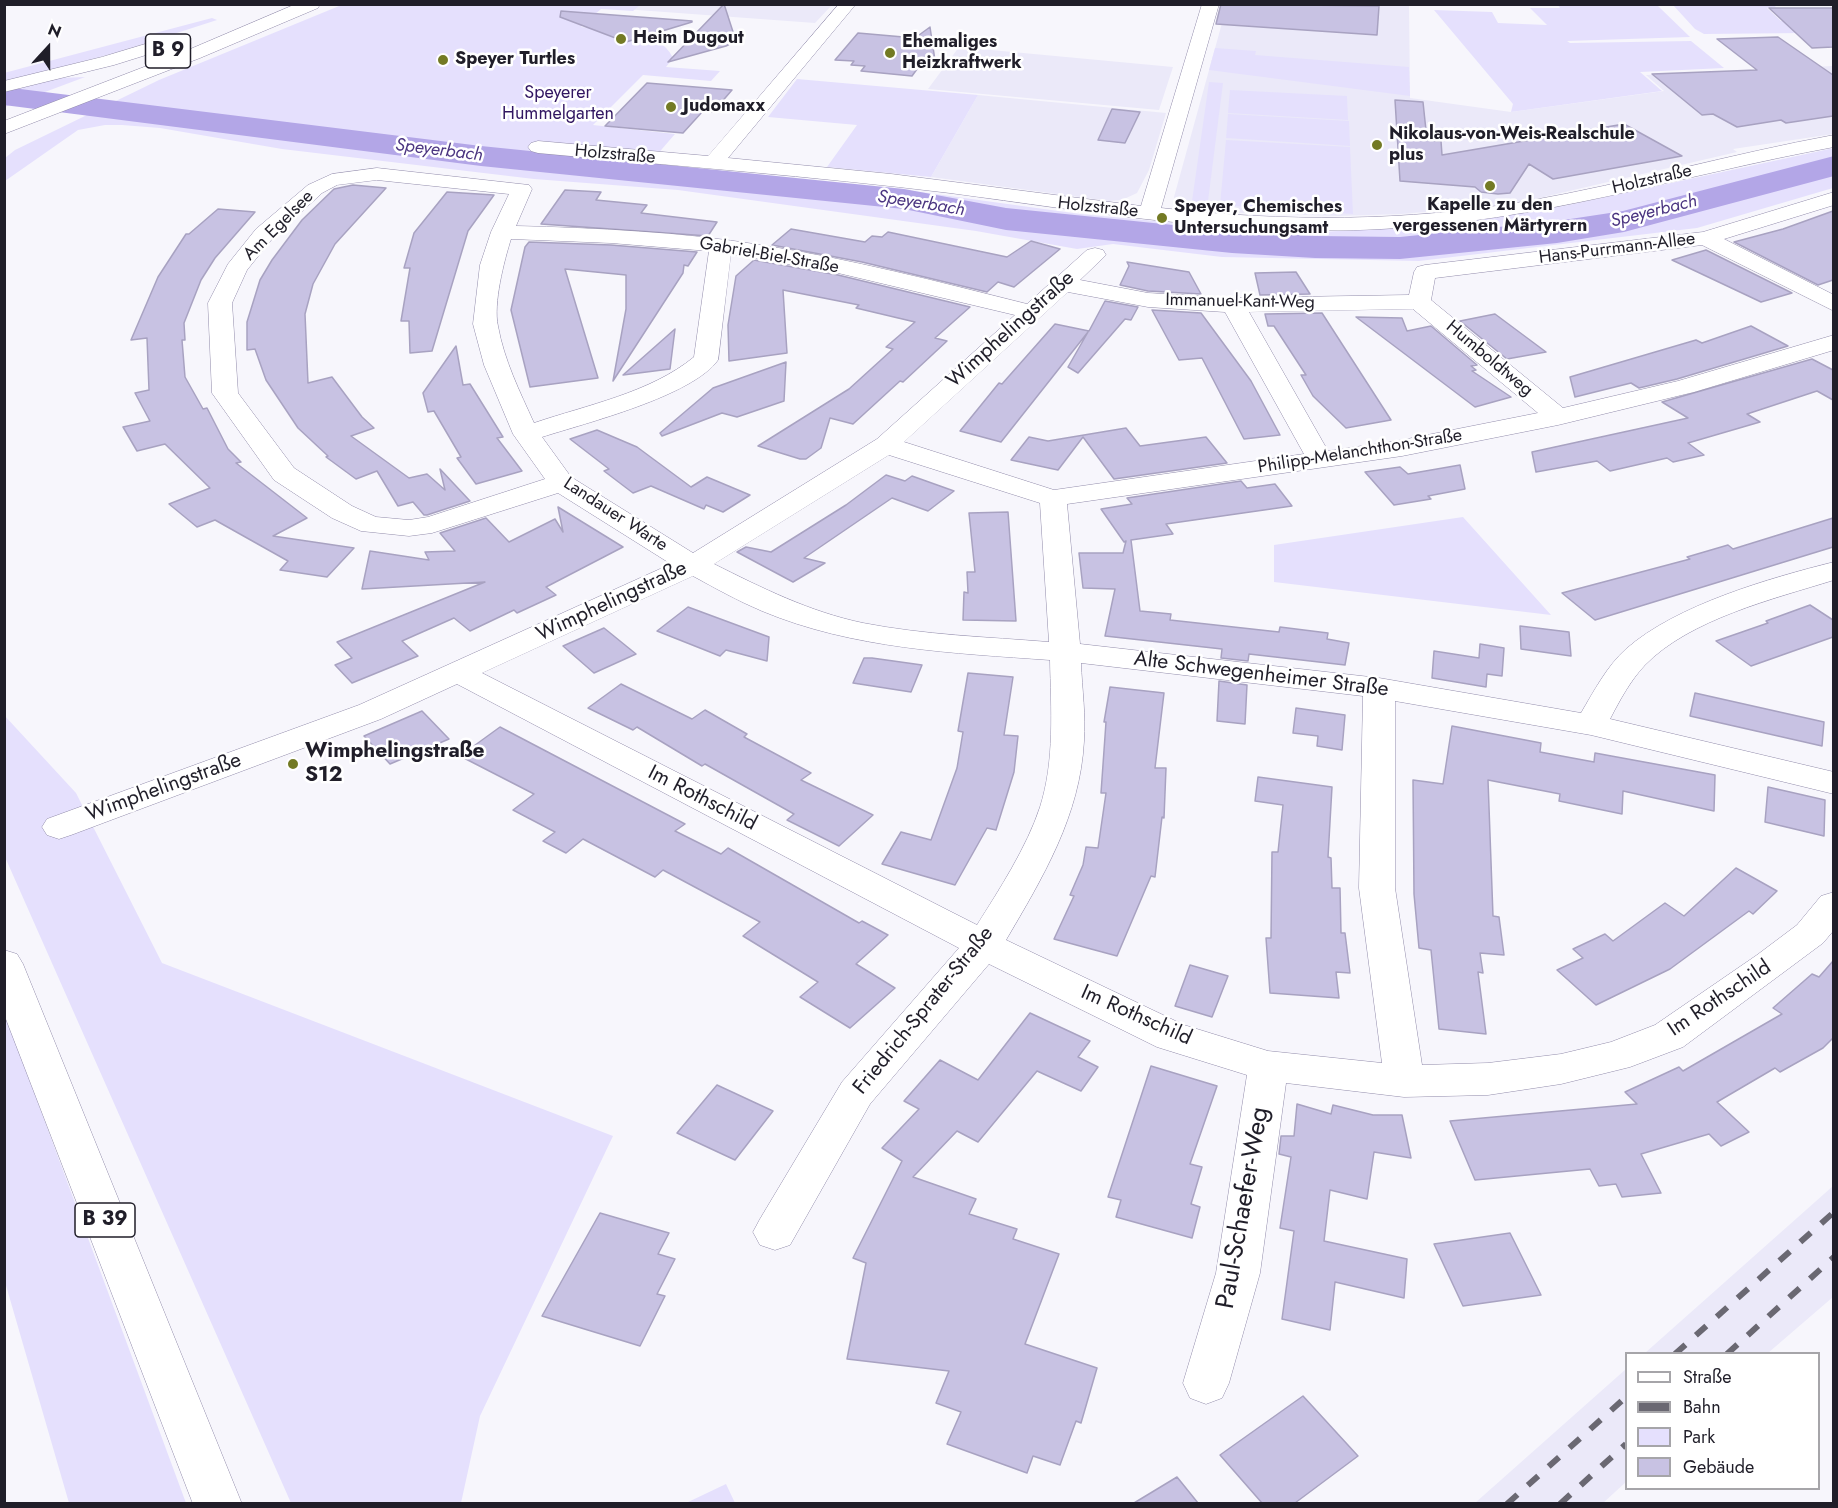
<!DOCTYPE html>
<html>
<head>
<meta charset="utf-8">
<style>
  body { margin:0 }
  #map { position:relative; width:1838px; height:1508px; overflow:hidden; background:#f7f6fc; font-family:Jost,sans-serif }
  canvas { display:block }
  .frame { position:absolute; inset:0; border:6px solid #201e29; pointer-events:none }
  .legend { position:absolute; left:1625px; top:1352px; width:195px; height:138px; box-sizing:border-box; background:#fff; border:2px solid #a6a5a9; margin:0; padding:8px 10px; list-style:none; font-size:18px; color:#201e29 }
  .legend li { display:flex; align-items:center; gap:12px; height:30px }
  .legend b { width:30px; border:2px solid #a6a5a9 }
  .north { position:absolute; left:18px; top:18px; width:60px; height:60px; -webkit-text-stroke:4px #fff; paint-order:stroke; rotate:21deg; font-size:16px; font-weight:700; line-height:24px; text-align:center; color:#201e29 }
  .north::after { content:''; display:block; margin:auto; width:21px; height:27px; background:#201e29; clip-path:polygon(50% 0,100% 100%,50% 72%,0 100%) }
</style>
</head>
<body>
<div id="map">
<canvas width="1838" height="1508"></canvas>
<div class="frame"></div>
<ul class="legend">
<li><b style="height:8px;background:#fff"></b>Straße</li>
<li><b style="height:8px;background:#6a6872"></b>Bahn</li>
<li><b style="height:16px;background:#e5e0fd"></b>Park</li>
<li><b style="height:16px;background:#c8c2e3"></b>Gebäude</li>
</ul>
<div class="north">N</div>
</div>
<script>
const g = document.querySelector('canvas').getContext('2d');
g.lineJoin = 'round';
function fill(path, color) {
  g.fillStyle = color;
  g.fill(path, 'evenodd');
}
function stroke(path, color, width, dash) {
  g.strokeStyle = color;
  g.lineWidth = width;
  g.lineCap = dash ? 'butt' : 'round';
  g.setLineDash(dash || []);
  g.stroke(path);
}
function drawText(font, color, halo, rows, align = 'center') {
  g.font = font + ' Jost,sans-serif';
  g.lineWidth = 5;
  g.setLineDash([]);
  g.textBaseline = 'middle';
  g.strokeStyle = halo;
  g.fillStyle = color;
  for (const [text, x, y, turn = 0] of rows) {
    g.save();
    g.translate(x, y);
    g.rotate((+turn || 0) * Math.PI / 180);
    g.textAlign = isNaN(turn) ? turn : align;
    if (halo) g.strokeText(text, 0, 0);
    g.fillText(text, 0, 0);
    g.restore();
  }
}
fill(new Path2D(`
  M613 4 832 5 815 23 610 8Z
  M1227 5H1409L1410 98 1511 112 1664 91 1646 75 1833 66V134L1733 149 1737 152 1522 202 1484 207 1401 214 1339 216 1187 211 1176 204 1174 197Z
  M959 47 1173 67 1159 110 928 89Z
  M978 95 1166 113 1149 170 1137 193 1122 200 1109 201 931 177Z
  M1833 1186V1297L1768 1353H1645Z
  M1626 1369V1482L1603 1503H1475Z`), '#ebe9f9');
fill(new Path2D(`
  M344 4 640 5 633 11 601 9 581 27C610 30 659 27 673 58L666 67 720 71 711 81 643 75 593 125 675 134 649 164 899 189 1080 214 1219 227 1323 232 1424 225 1564 206 1834 148 1833 188 1697 228 1419 261 1222 257 1113 244 1077 249 976 231 678 190 534 179 282 149 160 128 122 125H105L78 130 5 181V158L15 150 159 80Z
  M1558 5H1657L1690 37 1567 41 1570 43 1691 41 1724 68 1640 72 1662 91 1511 112 1513 104 1434 10 1492 12 1498 23 1547 25 1530 8H1560Z
  M1673 5H1773L1776 7 1767 8 1781 21H1791L1805 33 1704 34 1695 29Z
  M212 18 217 20 118 52 5 82 4 73Z
  M1215 48 1256 51 1255 55 1409 67 1410 96 1209 70Z
  M85 77 5 107V92L60 78Z
  M797 79 978 95 931 177 827 167 857 125 768 117Z
  M1209 82 1223 83 1207 209 1191 208Z
  M1230 90 1347 96 1348 120 1228 113Z
  M1228 114 1349 121 1350 146 1226 138Z
  M1226 140 1350 147 1353 214 1220 205Z
  M1463 517 1551 615 1274 582V545Z
  M4 715 76 793 162 963 613 1136 480 1416 461 1503H291L5 857Z
  M4 1011 186 1503H69L5 1282Z
  M726 1484 735 1503H686Z`), '#e5e0fd');
fill(new Path2D(`
  M4 87 481 146 904 189 1006 208 1232 231 1315 236 1400 237 1557 221 1623 211 1834 156V176L1624 232 1557 243 1400 259 1315 258 1232 253 1006 230 904 209 481 166 4 105Z`), '#b3a6e7');
const building = new Path2D(`
  M724 4 736 41 726 46 668 62Z
  M1221 4 1379 6 1377 35 1216 24Z
  M1769 8H1833V47L1812 48Z
  M561 11 692 21V22L626 42 560 17Z
  M930 27 936 67 920 65 912 76 861 71 865 66 851 65 854 61 835 60 858 33 915 38Z
  M1778 37 1833 75V116L1786 123 1781 120 1737 127 1713 114 1702 115 1652 74 1757 70 1717 39Z
  M647 83 732 90 713 112 703 111 683 133 605 126Z
  M1395 100 1423 102 1427 140 1441 141 1442 155 1624 124 1682 156 1553 179 1529 164 1510 193 1498 194 1481 192 1475 187 1400 181Z
  M1112 109 1140 112 1125 143 1098 140Z
  M353 185 386 188 335 244 313 284 305 314 308 383 332 377 362 417 374 428 351 436 409 478 427 474 445 490 440 469 470 501 427 515H424L413 502 398 506 377 471 356 479 326 457 328 456 298 428 266 380 255 349 247 350V322L260 280 272 260 302 220 334 189Z
  M565 190 601 192 596 200 647 205 641 213 717 222 708 236 541 224Z
  M447 192 494 195 468 231 432 351 410 353 409 321H401L410 268H404L414 233Z
  M218 209 255 212 215 258 201 280 184 323 185 340H182L185 377 203 409 207 408 228 449 241 462 236 463 307 518 273 536 354 548 327 577 280 570 288 561 215 520 197 527 169 504 210 488 165 444 137 451 123 427 150 421 135 393 149 390 147 338 131 340 158 277 186 234H189Z
  M1833 211V280L1818 285 1734 242 1783 229Z
  M791 229 865 242 872 236 882 237 888 232 1007 257 1031 241 1060 249 1014 287 998 282 987 292 862 262 772 245Z
  M529 242 611 245 697 252 688 266 684 265 683 273 613 381 626 309V275L565 269 598 378 530 387 511 310 525 247Z
  M1706 250 1792 293 1761 302 1672 260Z
  M754 260 838 275 970 307 935 338 947 341 903 382 900 381 853 424 830 418 821 448 806 459H800L758 446 849 389 893 349 886 347 915 322 856 308 859 305 783 290 787 353 729 361 728 325 736 276Z
  M1127 262 1189 272 1201 294 1148 291 1120 285 1129 266Z
  M1296 272 1310 294 1260 295 1255 273Z
  M1105 301 1138 307 1131 320 1125 319 1078 373 1068 367 1088 332 1001 442 960 431 999 383 1002 384 1055 324 1089 331Z
  M1152 310 1201 313 1251 381 1280 435 1244 439 1202 358 1179 360Z
  M1322 313 1391 420 1346 428 1313 396 1301 375H1306L1274 326H1268L1265 314Z
  M1495 314 1546 352 1507 359 1460 321Z
  M1356 317 1402 318 1407 331 1431 326 1477 365 1471 366 1476 370 1472 371 1511 397 1475 407Z
  M1751 326 1788 346 1677 379 1639 388 1631 383 1575 397 1570 377 1696 340 1702 343Z
  M675 329 670 369 623 375Z
  M456 346 463 385 470 384 503 437 497 438 522 471 476 484 457 458 461 457 434 411 428 412 423 393Z
  M1812 359 1833 370V400L1817 391 1747 414 1760 422 1688 443 1704 455 1673 462 1667 458 1610 471 1597 461 1536 472 1532 452 1688 418 1662 402Z
  M786 362 784 401 737 417 722 413 662 436 660 433 713 388Z
  M1126 428 1140 446 1206 437 1227 463 1114 479 1083 437 1058 470 1011 460 1029 437 1048 441Z
  M597 430 637 447 691 487 707 477 750 495 723 512 706 505 704 509 651 486 633 493 604 471 609 469 570 439Z
  M1460 465 1465 489 1428 496 1431 499 1394 505 1365 472 1400 467 1408 474Z
  M886 475 905 481 912 476 954 491 928 511 892 498 804 558 825 563 793 582 737 552 746 547 771 552 846 505Z
  M1241 481 1247 488 1275 484 1292 506 1166 524 1173 534 1131 540 1140 611 1171 614 1170 620 1279 632 1280 627 1328 633 1327 639 1349 643 1345 665 1249 654 1248 661 1221 658 1222 649 1105 636 1115 589 1083 588 1079 553H1123L1126 541 1124 542 1101 509 1132 504 1127 498Z
  M558 507 623 547 546 587 556 595 517 613 514 610 470 631 454 618 402 641 418 656 352 683 335 665 352 658 337 642 485 582 362 589 370 551 429 560 425 552 455 551 440 533 486 518 509 542 555 519 563 532Z
  M1008 512 1016 621 963 620 964 592 968 593 967 572H975L969 513Z
  M1833 518V547L1595 620 1562 593 1690 559 1687 557 1728 545 1733 549Z
  M1810 605 1833 620V637L1751 666 1716 641 1768 623 1766 621Z
  M688 607 769 637 767 661 726 650 720 656 657 631Z
  M1520 626 1569 632 1571 656 1521 649Z
  M604 628 636 654 594 673 563 646Z
  M1480 644 1504 648 1502 676 1487 674 1486 687 1432 678 1434 651 1479 658Z
  M864 658H872L922 665 911 692 853 683Z
  M968 673 1013 677 1004 735 1018 736 1014 772 996 830 987 828 955 885 882 864 901 832 931 840 957 768 963 732 958 731Z
  M1219 681 1247 685 1245 724 1217 721Z
  M621 684 692 719 705 710 747 734 744 737 811 773 801 780 873 815 839 846 787 820 794 814 705 764 702 766 637 727 633 730 588 708Z
  M1110 687 1164 693 1155 768H1166L1164 818 1162 817 1155 877 1151 876 1117 956 1054 939 1074 896 1070 895 1083 865 1086 847 1098 848 1106 793H1101L1106 722H1104Z
  M1695 693 1824 722 1822 746 1690 716Z
  M1296 708 1345 715 1342 750 1317 746 1318 736 1293 733Z
  M422 711 449 739 390 764 364 736Z
  M1452 726 1541 743 1540 752 1594 762 1595 753 1715 775 1714 811 1623 791 1622 814 1559 801 1560 794 1488 780 1493 916 1499 917 1504 955 1480 953 1483 973 1478 972 1486 1034 1439 1029 1431 950 1419 948 1414 894 1413 780 1443 784Z
  M500 727 685 824 675 831 721 854 728 848 859 923 862 921 888 935 856 964 895 988 850 1028 800 997 818 982 743 936 760 922 663 870 655 877 583 839 566 853 543 841 555 832 513 810 534 794 460 756Z
  M1258 777 1332 787 1328 857 1331 858 1332 888H1340L1341 933H1345L1350 973 1336 972 1339 998 1270 993 1266 938H1271L1272 852H1278L1283 805 1255 801Z
  M1768 787 1825 800 1824 836 1765 822Z
  M1736 868 1777 891 1753 914 1749 911 1670 969 1596 1005 1557 970 1583 958 1573 949 1605 934 1613 941 1665 903 1684 916Z
  M1833 961V1038L1823 1048 1780 1072 1775 1068 1717 1102 1749 1132 1721 1146 1709 1134 1641 1154 1661 1193 1622 1197 1616 1184 1599 1186 1590 1169 1475 1180 1450 1121 1637 1104 1625 1092 1679 1067 1683 1071 1782 1014 1773 1008 1812 974 1819 977Z
  M1190 965 1228 976 1212 1017 1175 1006Z
  M1030 1013 1090 1041 1078 1057 1098 1067 1081 1091 1037 1071 978 1142 957 1131 913 1177 976 1199 969 1214 1017 1229 1013 1239 1059 1254 1025 1344 1097 1368 1081 1423 1076 1421 1060 1465 1033 1456 1027 1473 947 1444 961 1412 936 1403 949 1371 847 1359 866 1263 853 1258 902 1161 882 1148 919 1109 904 1101 940 1060 978 1080Z
  M1151 1066 1217 1086 1190 1164 1202 1167 1191 1204 1200 1207 1192 1238 1116 1217 1121 1200 1108 1197Z
  M717 1085 773 1111 735 1160 677 1133Z
  M1297 1104 1331 1114 1333 1105 1373 1115H1402L1411 1158 1374 1152 1367 1199 1330 1190 1324 1241 1407 1259 1404 1298 1335 1282 1330 1330 1282 1319 1294 1231 1280 1228 1291 1157 1279 1154 1281 1136H1294Z
  M600 1213 669 1233 658 1254 675 1259 657 1294 665 1296 640 1346 542 1316Z
  M1510 1233 1541 1295 1463 1306 1434 1244Z
  M1303 1396 1358 1456 1295 1503H1262L1220 1455Z
  M1177 1477 1198 1503H1134Z`);
fill(building, '#c8c2e3');
stroke(building, '#a8a2c1', 1.5);
const street = new Path2D(`
  M839 4H856L728 158 891 174 1141 206 1202 4H1219L1161 208C1283 222 1407 222 1528 201 1630 183 1731 154 1834 135V147C1681 175 1538 222 1381 229 1236 237 1093 212 950 193 812 176 676 166 538 153L531 151 528 147 531 143 538 141 708 156Z
  M377 168 529 185 532 189 516 226C597 228 680 232 761 245 851 259 939 282 1027 304L1087 250 1095 248 1103 250 1106 255 1080 280 1148 293 1233 298 1409 295 1414 272 1417 267 1425 265 1703 232 1834 192V205L1724 239 1834 295V311L1702 245 1435 278 1431 300 1563 408 1678 381 1834 335V350L1694 392 1558 425 1402 456 1067 504 1080 644 1379 678 1581 713C1594 691 1607 666 1626 649 1676 605 1770 578 1834 562V580C1773 599 1690 619 1645 665 1630 681 1620 700 1610 719L1834 772V794L1591 735 1395 701V888L1422 1065 1488 1063 1561 1054 1611 1042 1655 1025 1757 955 1797 925 1821 896 1834 892V930L1823 943 1683 1047 1630 1067 1561 1084 1488 1095 1404 1097 1286 1083 1260 1273 1229 1383 1222 1398 1206 1404 1190 1398 1183 1383 1216 1273 1247 1075 1157 1047 989 964 870 1104 790 1245 775 1250 760 1245 753 1232 760 1219 842 1082 959 948 457 684 381 719 71 835 59 839 47 835 42 827 47 819 359 705 671 564 558 493 432 533 409 536 361 531 332 518 274 480 212 393 208 303 228 264 256 229 308 185 332 174ZM377 180 509 194 491 232 480 265 473 324 484 365 513 434 545 479 428 517 409 520 376 517 352 506 294 468 238 393 232 303 247 270 272 239 322 193 337 185ZM511 239 611 243 709 251 694 357C650 393 587 405 534 423 520 392 504 360 498 326 493 304 504 261 511 239ZM731 254 838 273 1015 315 877 439 693 553 571 477 542 437C586 423 693 396 718 360ZM1068 292 1148 307 1225 312 1304 454 1054 490 904 442ZM1413 309 1538 413 1402 440 1328 451 1249 312ZM889 455 1040 503 1049 642C987 637 924 635 863 623 810 612 762 588 714 564ZM693 576C715 588 738 601 762 611 853 649 953 653 1050 660 1051 709 1055 760 1040 807 1027 847 999 890 977 925L482 673ZM1081 663 1363 696 1359 888 1382 1063 1268 1051 1184 1025 1006 940C1043 877 1080 816 1084 741 1086 716 1082 689 1081 663Z`);
const primary = new Path2D(`
  M4 950 17 954 23 964 242 1504H193L4 1014Z`);
const highway = new Path2D(`
  M296 4H320L318 8 200 58 4 134V121L188 50Z
  M172 36 178 37 181 41 178 45 114 65 4 92V81L102 57Z`);
stroke(street, '#928cab', 1);
stroke(primary, '#928cab', 1);
stroke(highway, '#928cab', 1);
fill(street, '#fff');
fill(primary, '#fff');
fill(highway, '#fff');
stroke(new Path2D(`
  M1675 1354 1834 1212
  M1727 1354 1834 1257
  M1507 1504 1626 1397
  M1560 1504 1626 1444`), '#6a6872', 6, [14, 14]);
for (const [x, y, r, color] of [
  [621,39,6,"#737a24"],
  [890,53,6,"#737a24"],
  [443,60,6,"#737a24"],
  [671,107,6,"#737a24"],
  [1377,145,6,"#737a24"],
  [1490,186,6,"#737a24"],
  [1162,218,6,"#737a24"],
  [293,764,6,"#737a24"]
]) {
  const dot = new Path2D();
  dot.arc(x, y, r, 0, 2 * Math.PI);
  g.fillStyle = color;
  g.fill(dot);
  stroke(dot, '#fff', 2);
}
drawText('bold 18px', '#201e29', '#fff', [
  ["Heim Dugout",633,39],
  ["Ehemaliges",902,43],
  ["Heizkraftwerk",902,64],
  ["Speyer Turtles",455,60],
  ["Judomaxx",683,107],
  ["Nikolaus-von-Weis-Realschule",1389,135],
  ["plus",1389,156],
  ["Kapelle zu den",1490,206,"center"],
  ["vergessenen Märtyrern",1490,227,"center"],
  ["Speyer, Chemisches",1174,208],
  ["Untersuchungsamt",1174,229]
], 'left');
drawText('18px', '#311661', '#fff', [
  ["Speyerer",558,94],
  ["Hummelgarten",558,115]
]);
drawText('italic 18px', '#4b3581', '#fff', [
  ["Speyerbach",439,151,7],
  ["Speyerbach",921,204,9],
  ["Speyerbach",1654,212,-14]
]);
drawText('18px', '#201e29', '#fff', [
  ["Holzstraße",615,155,5],
  ["Holzstraße",1652,180,-13],
  ["Holzstraße",1098,208,6],
  ["Am Egelsee",279,226,-45],
  ["Hans-Purrmann-Allee",1617,249,-7],
  ["Gabriel-Biel-Straße",769,256,10],
  ["Immanuel-Kant-Weg",1240,302,1],
  ["Humboldtweg",1489,359,40],
  ["Philipp-Melanchthon-Straße",1360,452,-9],
  ["Landauer Warte",615,515,33]
]);
for (const [x, y, w] of [
  [168,51,45],
  [105,1220,60]
]) {
  const box = new Path2D();
  box.roundRect(x - w / 2, y - 17, w, 34, 4.5);
  g.fillStyle = '#fff';
  g.fill(box);
  stroke(box, '#201e29', 1.5);
}
drawText('bold 20px', '#201e29', null, [
  ["B 9",168,51],
  ["B 39",105,1220]
]);
drawText('21px', '#201e29', '#fff', [
  ["Wimphelingstraße",1011,330,-42],
  ["Wimphelingstraße",612,602,-25],
  ["Alte Schwegenheimer Straße",1261,675,7],
  ["Wimphelingstraße",164,788,-20],
  ["Im Rothschild",702,799,27],
  ["Im Rothschild",1720,999,-34],
  ["Friedrich-Sprater-Straße",924,1011,-51],
  ["Im Rothschild",1136,1016,24]
]);
drawText('bold 21px', '#201e29', '#fff', [
  ["Wimphelingstraße",305,752],
  ["S12",305,776]
], 'left');
drawText('26px', '#201e29', '#fff', [
  ["Paul-Schaefer-Weg",1244,1208,-80]
]);
</script>
</body>
</html>
